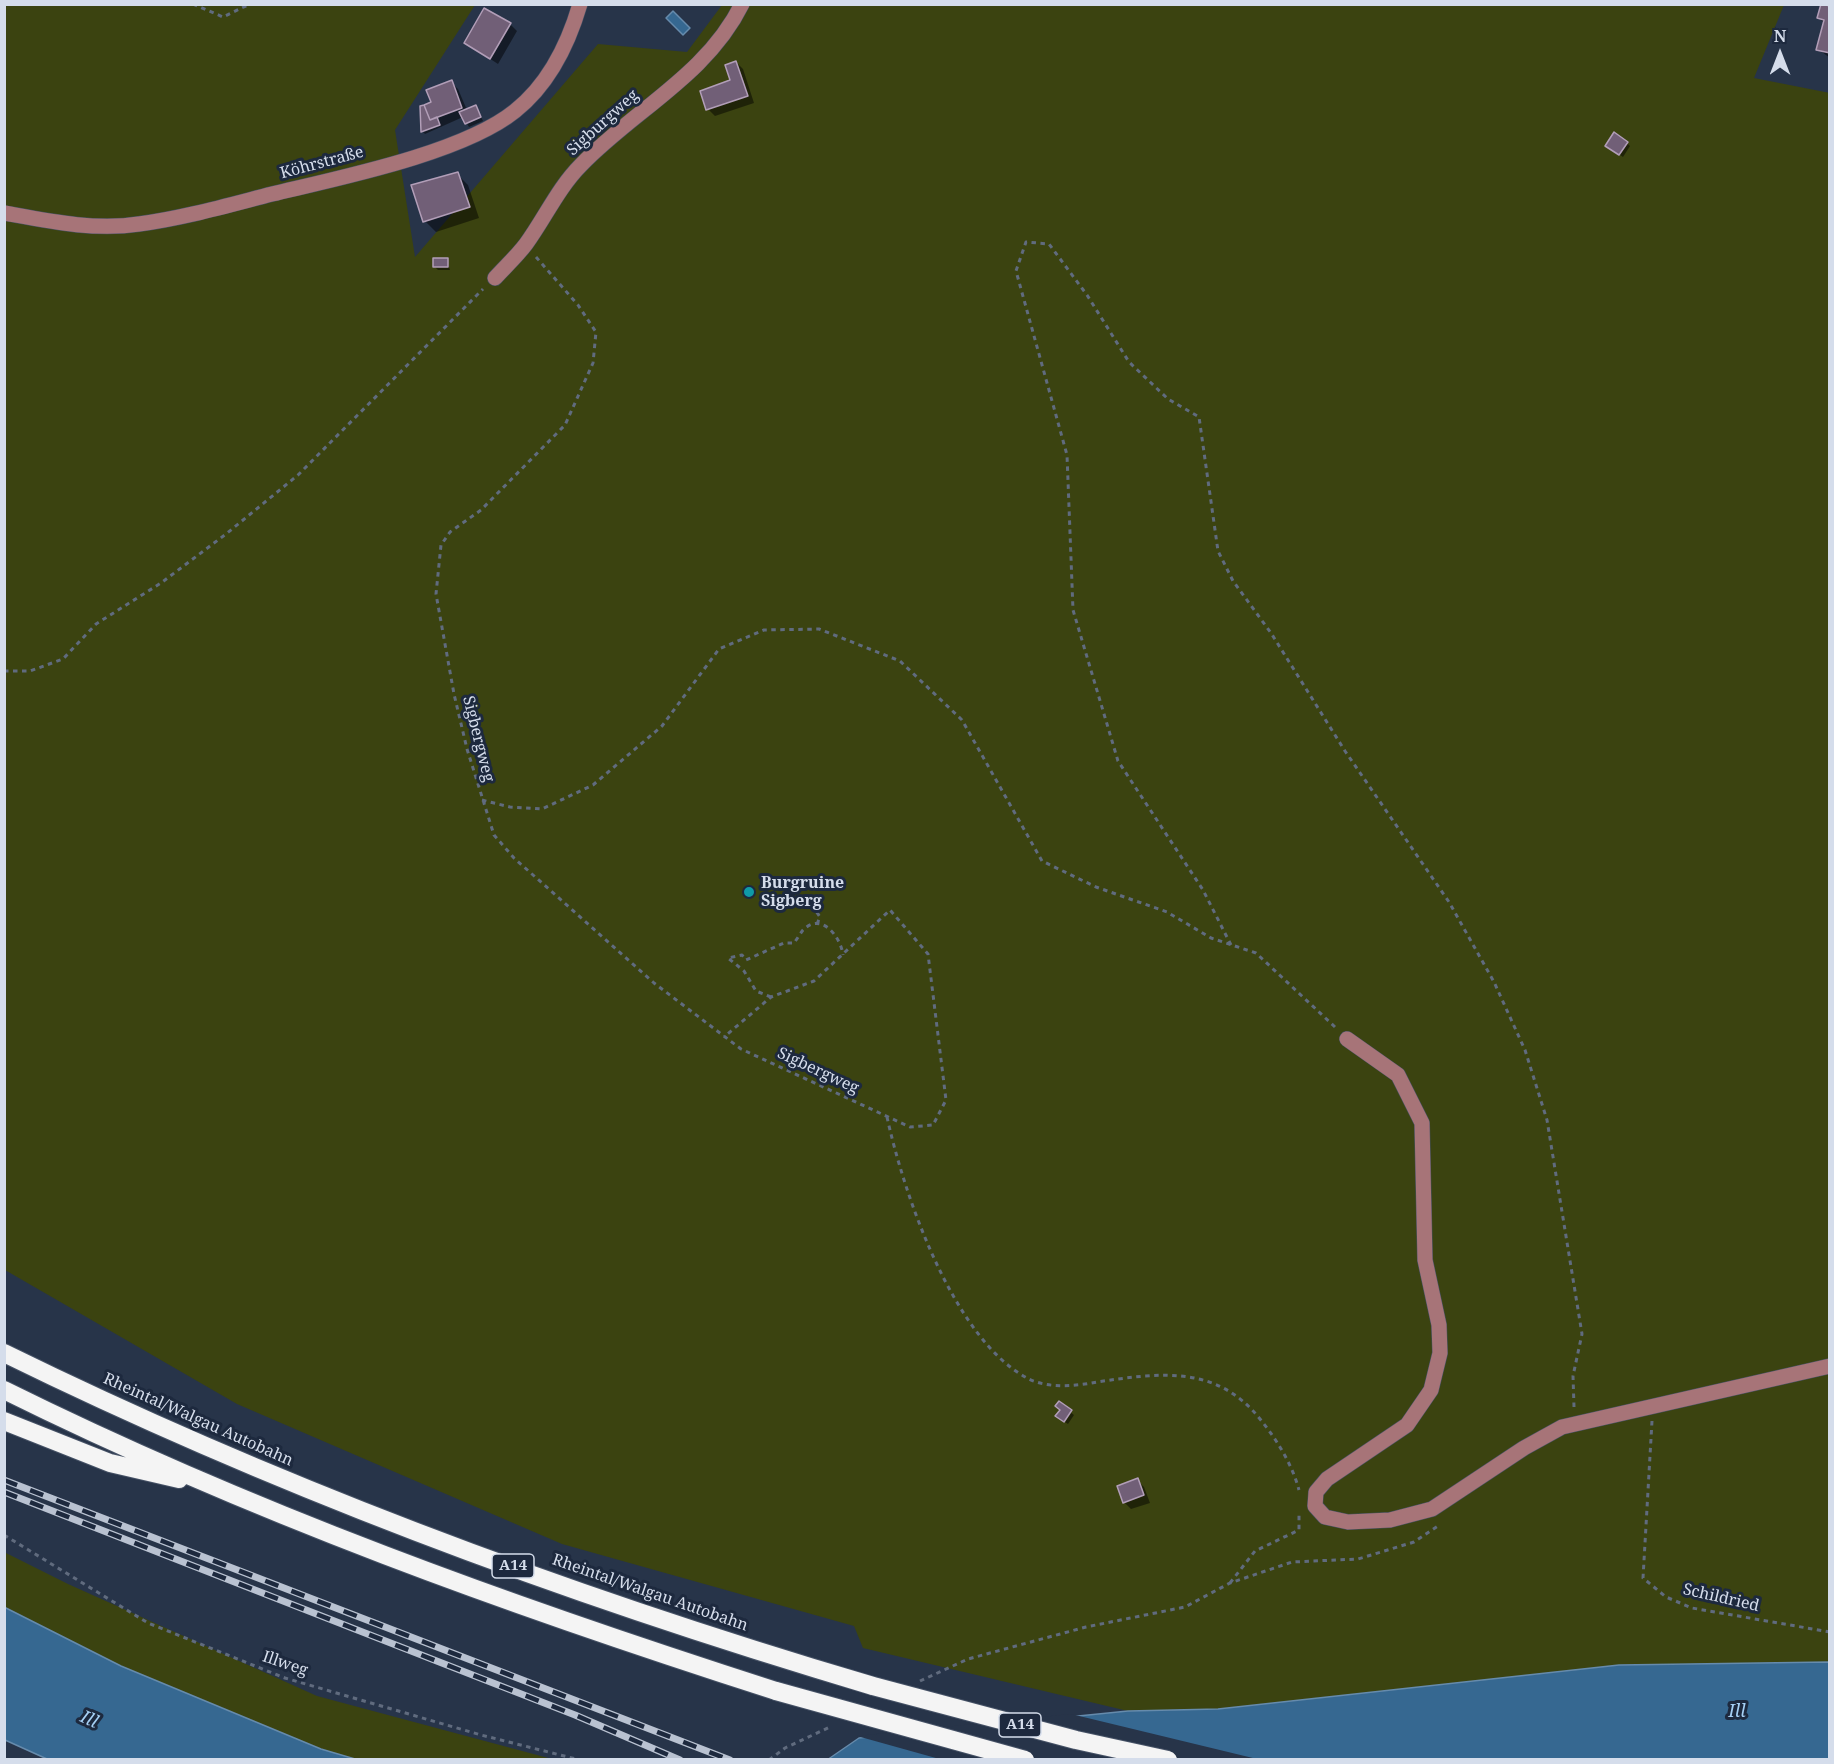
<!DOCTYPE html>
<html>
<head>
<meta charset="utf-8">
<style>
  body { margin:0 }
  #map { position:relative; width:1834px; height:1764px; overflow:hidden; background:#273449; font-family:"Noto Serif",serif }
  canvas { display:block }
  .frame { position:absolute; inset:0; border:6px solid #d5ddeb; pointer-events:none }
  .north { position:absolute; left:1750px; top:24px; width:60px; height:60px; -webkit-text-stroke:4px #1d293e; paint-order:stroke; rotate:0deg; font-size:16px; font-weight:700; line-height:24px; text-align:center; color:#d5ddeb }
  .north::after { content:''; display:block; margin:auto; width:21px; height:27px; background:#d5ddeb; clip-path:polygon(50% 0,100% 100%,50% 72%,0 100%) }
</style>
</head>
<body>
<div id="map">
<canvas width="1834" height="1764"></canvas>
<div class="frame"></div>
<div class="north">N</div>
</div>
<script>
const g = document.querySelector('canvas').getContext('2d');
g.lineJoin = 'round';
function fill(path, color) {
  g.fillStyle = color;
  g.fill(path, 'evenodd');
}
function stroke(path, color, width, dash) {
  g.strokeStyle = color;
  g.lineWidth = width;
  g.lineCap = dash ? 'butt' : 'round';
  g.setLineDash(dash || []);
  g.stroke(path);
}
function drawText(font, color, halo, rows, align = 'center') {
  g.font = font + ' "Noto Serif",serif';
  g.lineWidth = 6;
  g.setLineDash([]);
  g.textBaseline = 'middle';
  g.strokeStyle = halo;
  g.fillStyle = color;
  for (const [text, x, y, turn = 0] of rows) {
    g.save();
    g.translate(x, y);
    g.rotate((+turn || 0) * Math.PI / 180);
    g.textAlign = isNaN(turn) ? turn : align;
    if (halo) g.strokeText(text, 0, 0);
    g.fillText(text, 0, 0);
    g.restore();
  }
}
fill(new Path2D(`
  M838 4 1784 5 1754 78 1830 93 1829 1662 1619 1665 1218 1709 1128 1711 863 1648 854 1626 562 1544 237 1404 5 1270V5H475L395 130 415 257 598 44 687 52 722 5Z
  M4 1552 68 1584 317 1696 552 1759 355 1760 321 1749 121 1666 5 1607Z`), '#3b4310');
const water = new Path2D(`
  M673 11 690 28 683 35 666 18Z
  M4 1607 121 1666 321 1749 355 1759H47L5 1740Z
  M1829 1662V1759L827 1760 859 1738 1128 1711 1218 1709 1619 1665Z`);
fill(water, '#366891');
stroke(water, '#668bac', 1.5);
fill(new Path2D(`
  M1071 1714 1257 1759 943 1760 857 1736Z`), '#273449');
fill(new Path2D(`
  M1830 8V58L1818 49 1824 23 1819 18Z
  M510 24 517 31 498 64 466 43Z
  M736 62 743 69 754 103 715 116 708 109 732 81Z
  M451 82 458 89 467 110 476 107 483 121 469 127 463 117 425 134 423 132 422 107 433 103Z
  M1627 143 1630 146 1623 157 1610 148Z
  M457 174 468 185 479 218 436 232 425 221Z
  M447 260 450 270H438L435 267Z
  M1059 1403 1074 1415 1068 1424 1060 1419Z
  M1137 1480 1144 1487 1150 1503 1131 1509 1124 1502Z`), '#0007');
const building = new Path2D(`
  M1821 4 1830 6V53L1816 50 1824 20 1817 18Z
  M484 8 511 23 490 59 464 43Z
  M736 61 748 96 706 110 700 91 730 80 725 65Z
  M452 80 462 108 430 120 424 105 431 102 426 90Z
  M424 105 430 120 437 117 440 125 421 132 420 106Z
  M476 105 481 117 465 124 459 112Z
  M1614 132 1628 142 1619 155 1605 146Z
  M458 172 470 207 423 222 411 185Z
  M433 258H448V267H433Z
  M1059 1401 1072 1410 1064 1422 1055 1416 1060 1410 1055 1406Z
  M1138 1478 1144 1495 1123 1503 1117 1486Z`);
fill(building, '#715f77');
stroke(building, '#b29eb8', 1.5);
const minor = new Path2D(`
  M4 213C48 221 95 231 139 224 184 218 229 205 272 194 339 178 463 153 515 111 549 84 568 45 580 4
  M495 278C505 267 517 256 526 244 545 218 558 188 581 165 634 110 707 75 742 4
  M1347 1039 1398 1075 1422 1123 1425 1260 1439 1325 1440 1353 1431 1390 1407 1425 1327 1479 1316 1492 1315 1506 1325 1517 1348 1522 1390 1520 1432 1509 1524 1448 1562 1427 1830 1366`);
const highway = new Path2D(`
  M4 1353C283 1490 576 1598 873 1686
  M4 1390C252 1513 514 1607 776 1691
  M4 1421 110 1463 179 1479`);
stroke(minor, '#465266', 16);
stroke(highway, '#465266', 20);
stroke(new Path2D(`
  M193 4 223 17 250 4
  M536 257 578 305 596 332 593 363 565 425 481 510 450 532 441 545 436 594 454 694 467 749 494 835 514 858 654 983 741 1049 910 1127 933 1125 946 1100 928 954 890 910 814 981 771 997 724 1037
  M4 671H30L63 659 96 624 161 583 226 534 298 475 483 289
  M482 800 510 807 542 809 593 785 662 726 719 649 764 630 819 629 900 661 962 720 1042 861 1096 887 1167 912 1211 938 1256 953 1335 1027
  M817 924 820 917 816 911 822 906 818 902
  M1231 945 1203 890 1118 761 1073 610 1067 455 1016 271 1026 242 1049 244 1087 295 1129 362 1168 399 1199 417 1218 551 1233 581 1271 633 1345 751 1449 902 1494 982 1525 1050 1547 1120 1582 1334 1573 1376 1574 1407
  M771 997 756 991 744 971 728 958 742 955 746 960 784 943H794C797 939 800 934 803 930 822 911 841 938 843 955
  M887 1117C904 1195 954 1341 1029 1379 1050 1389 1075 1386 1097 1382 1159 1373 1216 1364 1260 1419 1277 1440 1292 1464 1299 1490
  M1652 1421 1643 1578 1666 1597 1692 1608 1830 1632
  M4 1535 148 1623 285 1678 481 1735 580 1760
  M1230 1583 1255 1551 1299 1530V1512
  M920 1681 968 1659 1086 1627 1185 1607 1230 1583 1292 1562 1358 1559 1414 1542 1438 1526
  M769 1760 785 1748 832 1726`), '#606b7e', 3, [4.5, 4.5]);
stroke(minor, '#a77478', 15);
stroke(highway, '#f4f4f4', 18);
const rail = new Path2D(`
  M4 1480 730 1760
  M4 1492 575 1715 680 1760`);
stroke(rail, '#b9c2d1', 7);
stroke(rail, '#1d293e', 4.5, [14]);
const highwayBridge = new Path2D(`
  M873 1686 1076 1740 1168 1760
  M776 1691 1025 1760`);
stroke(highwayBridge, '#465266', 20, []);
stroke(highwayBridge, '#f4f4f4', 18);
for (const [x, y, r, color] of [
  [749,892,6,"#0f9aa8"]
]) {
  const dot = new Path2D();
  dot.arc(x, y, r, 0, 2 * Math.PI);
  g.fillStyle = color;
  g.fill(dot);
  stroke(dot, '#1d293e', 2);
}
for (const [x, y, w] of [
  [513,1566,42],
  [1020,1725,42]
]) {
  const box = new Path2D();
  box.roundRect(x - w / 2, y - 12, w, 24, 4.5);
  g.fillStyle = '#1d293e';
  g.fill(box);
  stroke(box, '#d5ddeb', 1.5);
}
drawText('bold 15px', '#d5ddeb', null, [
  ["A14",513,1566],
  ["A14",1020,1725]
]);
drawText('16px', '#d5ddeb', '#1d293e', [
  ["Sigburgweg",603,123,-42],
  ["Köhrstraße",322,163,-15],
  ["Sigbergweg",478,739,76],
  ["Sigbergweg",818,1071,25],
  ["Rheintal/Walgau Autobahn",198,1420,24],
  ["Rheintal/Walgau Autobahn",650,1593,19],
  ["Schildried",1721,1598,13],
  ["Illweg",285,1664,19]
]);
drawText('bold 16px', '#d5ddeb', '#1d293e', [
  ["Burgruine",761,883],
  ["Sigberg",761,901]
], 'left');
drawText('italic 18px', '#a5cff4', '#1d293e', [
  ["Ill",1737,1712],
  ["Ill",89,1720,25]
]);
</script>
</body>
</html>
